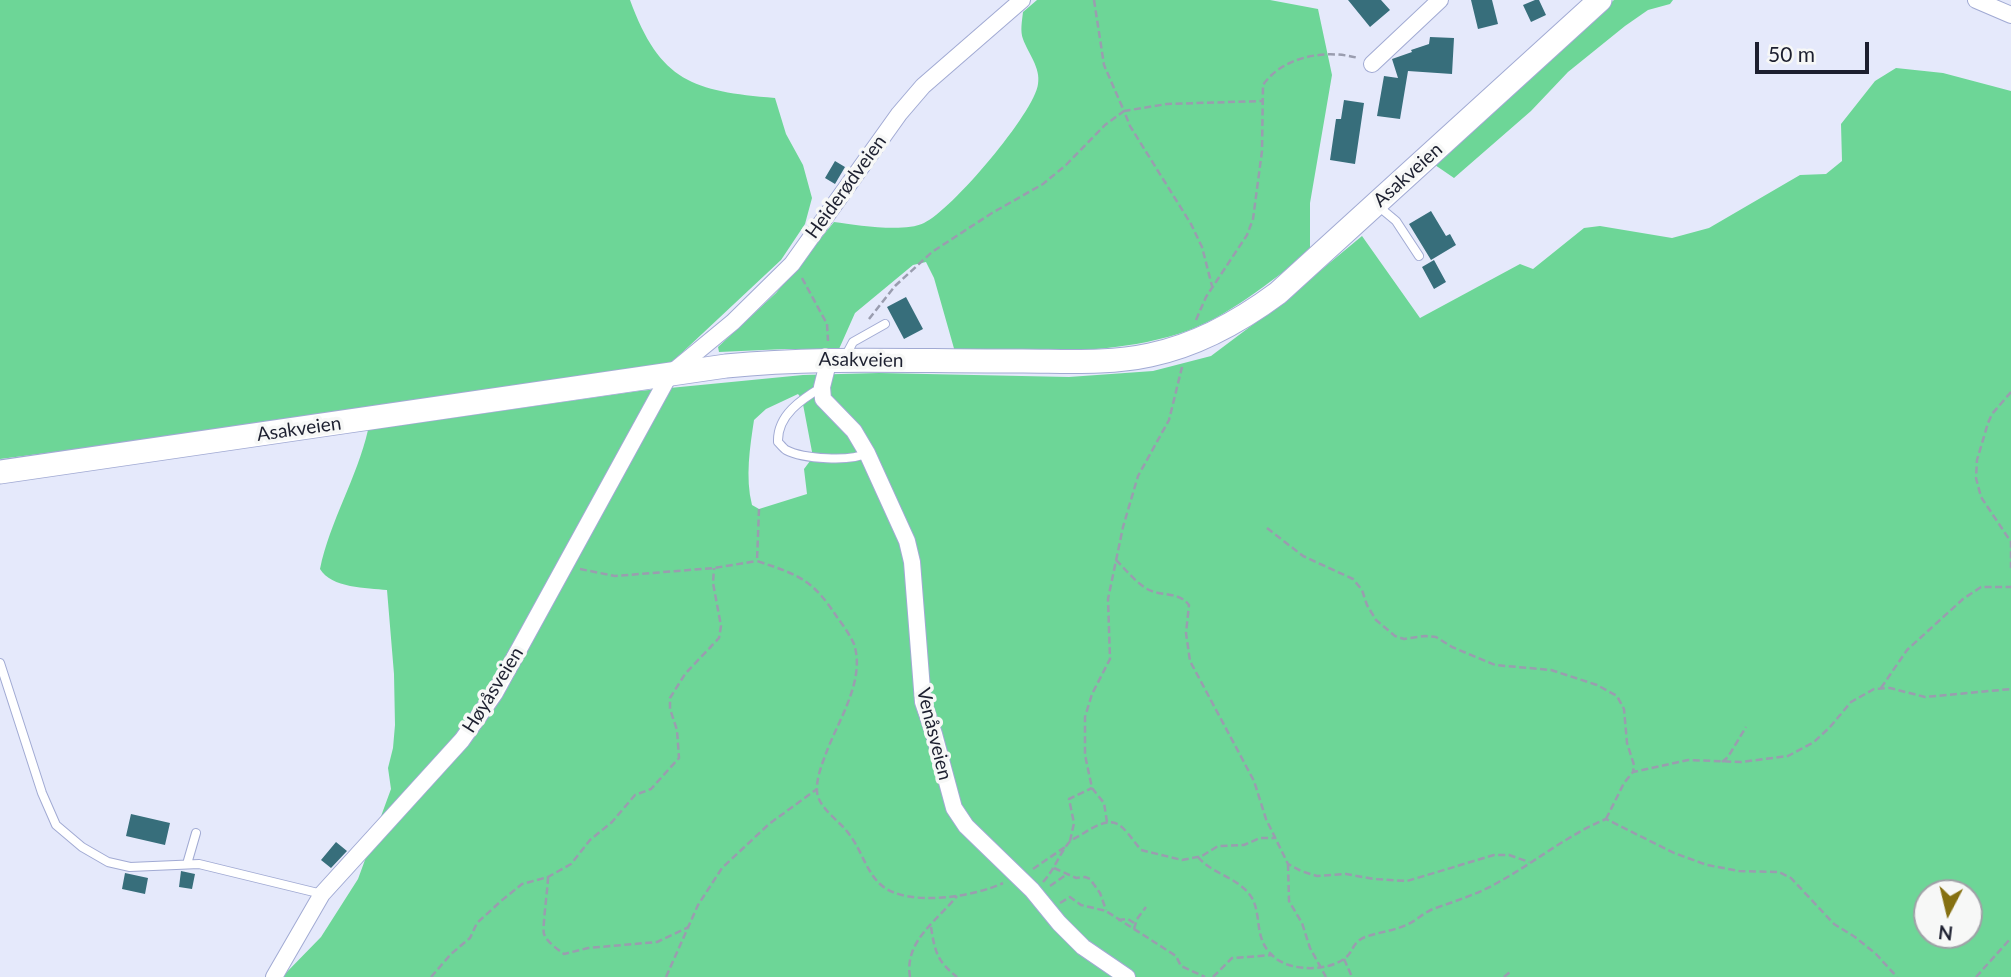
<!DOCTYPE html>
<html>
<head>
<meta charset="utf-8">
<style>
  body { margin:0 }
  #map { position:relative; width:2011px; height:977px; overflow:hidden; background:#e5e9fb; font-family:Lato,sans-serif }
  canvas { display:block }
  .north { position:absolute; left:1913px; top:879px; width:70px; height:70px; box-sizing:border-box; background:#f7f8f7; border:2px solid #9fa1a7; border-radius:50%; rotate:187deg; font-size:19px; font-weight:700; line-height:28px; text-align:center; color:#1c1f2f }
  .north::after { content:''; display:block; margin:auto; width:24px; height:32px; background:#857011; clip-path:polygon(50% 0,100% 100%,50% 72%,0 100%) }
  .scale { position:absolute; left:1755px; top:42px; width:114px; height:32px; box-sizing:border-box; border:4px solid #1c1f2f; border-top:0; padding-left:9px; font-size:21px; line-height:24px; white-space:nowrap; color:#1c1f2f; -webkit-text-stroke:5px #f7f8f7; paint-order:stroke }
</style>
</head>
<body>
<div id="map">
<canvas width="2011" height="977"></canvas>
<div class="north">N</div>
<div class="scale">50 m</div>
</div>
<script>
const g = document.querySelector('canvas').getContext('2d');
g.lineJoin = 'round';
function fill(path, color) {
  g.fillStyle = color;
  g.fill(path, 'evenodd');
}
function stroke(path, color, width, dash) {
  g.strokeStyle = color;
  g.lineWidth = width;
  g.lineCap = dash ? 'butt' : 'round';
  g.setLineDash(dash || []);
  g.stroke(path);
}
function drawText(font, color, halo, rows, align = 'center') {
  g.font = font + ' Lato,sans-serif';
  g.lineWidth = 7;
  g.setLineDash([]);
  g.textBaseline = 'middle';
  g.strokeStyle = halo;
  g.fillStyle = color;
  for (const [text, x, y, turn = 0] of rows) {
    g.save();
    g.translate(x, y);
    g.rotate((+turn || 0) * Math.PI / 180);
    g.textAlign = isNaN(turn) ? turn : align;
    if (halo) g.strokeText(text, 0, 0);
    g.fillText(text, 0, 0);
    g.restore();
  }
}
fill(new Path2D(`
  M0 0H630C660 82 693 91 775 98L786 134 803 165 812 198 805 224 781 260 671 363 171 437 0 459Z
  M1037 0H1270L1318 9 1332 75 1310 203V252C1270 281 1227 319 1178 334 1107 356 1029 351 955 352L934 278 926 262 913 265 855 313 839 349H785L719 352 718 347 776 293 834 222C857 225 903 233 924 223 951 211 1035 112 1038 84 1041 68 1028 53 1023 39 1020 31 1022 21 1023 12Z
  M1614 0H1673L1670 4 1648 10 1625 26 1568 72 1531 111 1454 178 1435 165 1506 97Z
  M1896 68 1943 73 2011 91V977H282L321 937 358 879 391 789 388 768 393 748 395 725 394 674 387 590C367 588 331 588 320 569 330 521 357 478 368 430L639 391 803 375 879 373 1069 377 1153 371 1211 356 1279 305 1362 236 1420 318 1520 264 1533 269 1584 228 1600 226 1672 238 1709 228 1800 175 1826 174 1842 161 1841 124 1875 81ZM798 394 802 399 813 457 804 469 807 494 759 509 752 505C745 477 750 447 754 420L766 409ZM1927 893H1969V935H1927Z`), '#6dd697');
fill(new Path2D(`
  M1348 0H1381L1390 10 1370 27Z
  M1471 0H1492L1498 24 1478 29Z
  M1535 0H1539L1546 15 1531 22 1523 5Z
  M1430 37 1454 38 1452 74 1408 71 1400 119 1377 116 1384 76 1398 78 1392 59 1412 52 1411 50 1429 44Z
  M1344 100 1364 103 1355 164 1330 160 1336 119H1341Z
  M835 161 845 167 835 184 825 178Z
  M1431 211 1446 236 1450 234 1456 245 1431 260 1409 224Z
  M1434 260 1446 282 1434 289 1422 267Z
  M906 297 923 329 904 339 887 307Z
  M131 814 170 823 165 845 126 836Z
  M336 842 347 851 331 868 321 860Z
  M181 871 195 874 192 889 179 887Z
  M125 873 148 878 145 894 122 889Z`), '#376e7b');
const lane = new Path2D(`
  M1378 206 1396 221 1419 256
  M845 357 853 342 885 324
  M822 387C802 399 777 415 778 442 780 444 784 449 786 450 803 459 851 462 867 453
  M0 663 42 793 56 825 82 847 108 862 130 867 199 864 322 894
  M187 864 196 833`);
const street = new Path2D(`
  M1976 0 2011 15
  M1372 64 1440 0
  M829 359 822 387 823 399 854 431 867 453 907 541 912 562 923 702 934 734 954 808 966 826 1032 890 1059 923 1083 947 1127 977
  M274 977 322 894 462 740 495 693 670 374 733 322 792 264 899 114 923 86 1022 0`);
const secondary = new Path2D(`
  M0 472 726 366C825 356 924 362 1023 361 1065 361 1109 364 1150 355 1198 345 1239 322 1278 293L1600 0`);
stroke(lane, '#a1aad3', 10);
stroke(street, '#a1aad3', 18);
stroke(secondary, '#a1aad3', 25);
stroke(new Path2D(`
  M1094 0 1104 65 1124 111 1167 104 1262 101
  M802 278 827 324 828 341
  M869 319 895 286 932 252 992 213 1043 184 1066 165 1105 125 1124 111 1130 126 1191 224 1202 247 1212 286
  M1196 320 1206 297 1247 235 1253 219 1262 151 1263 85C1283 56 1326 49 1358 58
  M2011 392 1992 414 1988 423 1977 460 1976 478 1981 497 2011 542V568
  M759 509 757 561C799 575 812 579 837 617 843 625 850 635 854 644 866 681 837 722 825 756 821 767 816 780 817 792 819 809 840 821 849 834 861 849 866 871 880 884 905 908 974 897 1003 883
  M1267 528 1303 556 1353 579 1362 590 1367 605 1376 620 1395 636 1404 639 1425 636 1436 637 1452 647 1495 665 1551 670 1597 685 1617 696 1624 709 1627 743 1634 765 1633 772
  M1116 560C1125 569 1134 580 1144 587 1159 598 1178 590 1189 605L1186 633 1190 661 1254 781 1266 819 1288 864 1301 871 1317 876 1346 874 1374 879 1407 881 1494 855H1509L1529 862
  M580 569 615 576 714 568 757 561
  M1881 688 1907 650 1963 599 1981 587H2011
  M1722 762 1728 757 1746 727
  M1606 819 1624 783 1633 772 1688 760 1741 762 1788 756 1814 742 1830 727 1851 702 1874 689 1890 688 1925 697 2011 689
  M1107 822 1104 803 1092 788 1085 755V717L1092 694 1110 659 1108 599 1123 527 1138 476 1169 420 1182 367
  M1070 841 1074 823 1069 799 1092 788
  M1198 857C1213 875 1239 877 1252 898 1263 918 1252 942 1278 960 1295 971 1327 971 1344 959 1354 952 1351 943 1365 937 1379 932 1393 931 1406 925 1416 921 1423 913 1433 909 1455 901 1476 895 1497 883 1534 863 1567 835 1606 819L1674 853 1707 865 1739 871 1779 872 1791 878 1834 924 1855 937 1876 954 1897 977
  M1288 864 1289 901 1302 923 1310 948 1326 977
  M1054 868 1076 878 1085 877 1090 879 1100 893 1106 910
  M1033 869 1065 847
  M548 877C548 887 542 929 544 934 547 942 557 949 564 954L588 948 657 942 689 927
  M1043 882C1054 870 1058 857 1067 845 1071 839 1078 837 1084 833 1117 812 1120 824 1141 850L1182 860 1202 856 1218 846 1244 845 1260 838H1274
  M1050 886 1067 874
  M1060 903 1070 897 1081 905 1106 911 1176 956 1181 966 1205 977
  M1118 920 1128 919 1134 923
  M931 927C935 952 937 961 957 977
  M1134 929 1137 919 1146 907
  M1344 959 1352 977
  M431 977 451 954 470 938 477 923 501 901 522 884 548 877 571 864 590 840 612 822 635 795 651 789 679 758 677 730 670 709V698L685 674 719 638 721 626 713 583 714 568
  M666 977 698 905 722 868 769 824 817 789
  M910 977C904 941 937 921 957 896
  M1213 977 1232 958 1273 955
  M1504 977 1511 971
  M1976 977 2011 938`), '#9a9daf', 2.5, [7, 3.5]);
stroke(lane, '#fff', 8);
stroke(street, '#fff', 16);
stroke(secondary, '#fff', 23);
drawText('19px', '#1c1f2f', '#f7f8f7', [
  ["Asakveien",1408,175,-42],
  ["Heiderødveien",846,187,-54],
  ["Asakveien",861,360,1],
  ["Asakveien",299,429,-8],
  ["Høyåsveien",493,690,-58],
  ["Venåsveien",934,734,76]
]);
</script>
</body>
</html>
